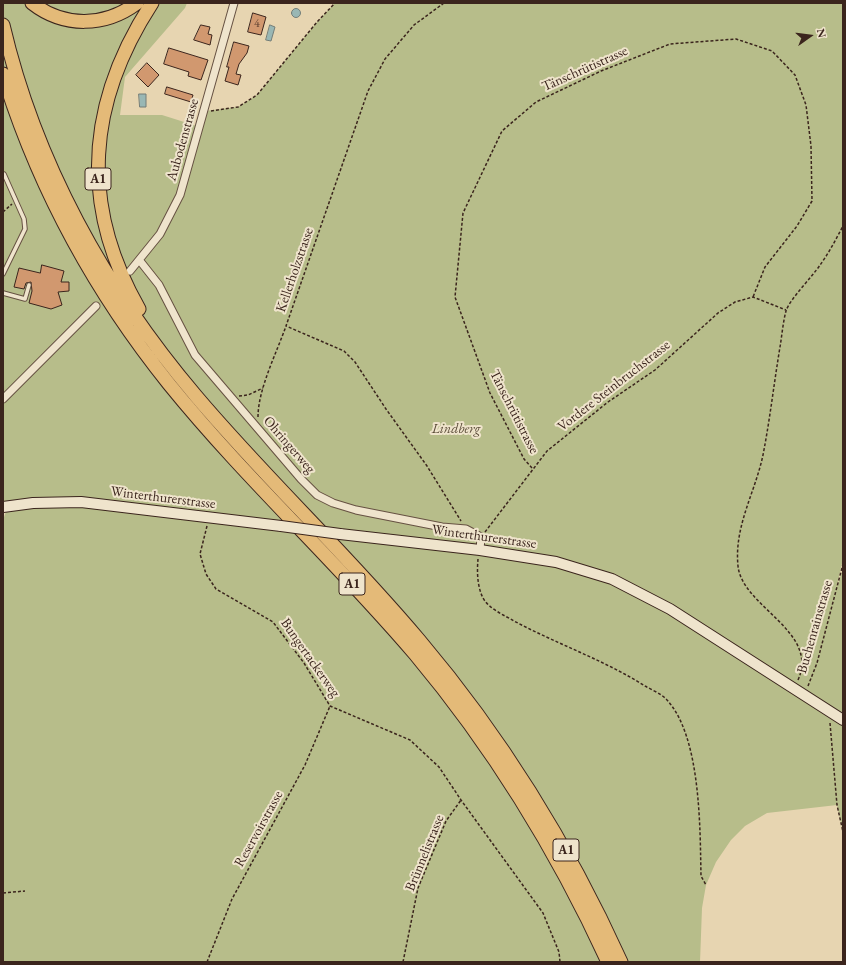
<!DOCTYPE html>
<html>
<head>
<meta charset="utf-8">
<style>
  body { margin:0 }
  #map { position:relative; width:846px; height:965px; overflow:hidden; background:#e7d5b1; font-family:"EB Garamond",serif }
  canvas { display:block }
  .frame { position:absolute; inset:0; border:4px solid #3b251d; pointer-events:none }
  .north { position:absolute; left:790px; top:16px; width:40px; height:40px; -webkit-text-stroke:3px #efe4cc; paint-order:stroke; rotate:76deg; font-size:11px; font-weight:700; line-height:16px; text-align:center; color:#3b251d }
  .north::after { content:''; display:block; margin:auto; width:14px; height:18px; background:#3b251d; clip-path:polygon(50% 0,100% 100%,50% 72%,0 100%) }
</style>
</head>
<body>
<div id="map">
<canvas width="846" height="965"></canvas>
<div class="frame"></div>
<div class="north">N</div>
</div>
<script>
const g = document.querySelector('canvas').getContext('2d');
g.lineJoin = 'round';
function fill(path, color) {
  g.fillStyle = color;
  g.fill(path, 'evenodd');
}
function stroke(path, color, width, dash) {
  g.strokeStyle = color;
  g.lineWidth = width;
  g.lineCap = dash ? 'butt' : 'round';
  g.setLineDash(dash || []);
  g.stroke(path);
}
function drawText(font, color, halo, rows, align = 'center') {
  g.font = font + ' "EB Garamond",serif';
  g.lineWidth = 4;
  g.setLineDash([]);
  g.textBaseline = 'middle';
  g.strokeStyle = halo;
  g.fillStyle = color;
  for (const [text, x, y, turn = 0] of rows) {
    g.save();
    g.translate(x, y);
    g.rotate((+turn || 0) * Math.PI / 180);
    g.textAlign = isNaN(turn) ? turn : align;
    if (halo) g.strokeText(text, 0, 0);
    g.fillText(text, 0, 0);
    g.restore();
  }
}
fill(new Path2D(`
  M3 3H187L185 8 125 77 120 115H162L200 127 205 111 238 107 257 95 317 22 335 3H843V559L836 590 843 568V832L837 805 767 813 745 826 731 840 716 862 706 885 702 908 700 962H3V520L8 506 3 507Z`), '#b7bd8a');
const water = new Path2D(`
  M291.5 13a4.5 4.5 0 1 1 9 0a4.5 4.5 0 1 1-9 0Z
  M270 25 275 27 271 41 266 40Z
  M139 94H146V107H140Z`);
fill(water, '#99b7b4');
stroke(water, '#737d78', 1);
const building = new Path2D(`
  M253 13 266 17 261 35 248 32Z
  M201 25 210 27 208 34 212 35 210 45 194 40Z
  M234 42 249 46 247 53 239 64 236 74 241 75 238 85 225 81 229 67H227Z
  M169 48 208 60 201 80 188 76 189 72 164 64Z
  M147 63 159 75 148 87 136 75Z
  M167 87 193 95 191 102 165 94Z
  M42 265 64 271 61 282H69V291L58 292 62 305 51 309 29 303 32 291 31 282 26 283 24 289 14 287 19 268 40 273Z`);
fill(building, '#d1986f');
stroke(building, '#3b251d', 1);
const service = new Path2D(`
  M3 274 25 229 24 219 4 174
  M3 293 25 299 29 285`);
const minor = new Path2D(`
  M140 261 159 285 195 355 301 479 317 495 333 503 356 510 442 527 466 529 481 537 480 550
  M130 271 160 234 180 195 234 3
  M3 399 96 306`);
const secondary = new Path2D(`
  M3 507 33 503 81 502 281 526
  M340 534 480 550 556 562 612 579 670 609 843 720`);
const motorway = new Path2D(`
  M32 3C64 28 105 27 137 3
  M3 25C35 162 105 289 196 396 267 480 348 555 419 640 502 738 568 845 621 962
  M3 74C38 187 95 292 169 384 246 479 336 561 415 654 493 747 557 851 608 962
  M139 309C79 204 87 103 152 3`);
stroke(service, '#665142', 5.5);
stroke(minor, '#665142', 9);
stroke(secondary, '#3b251d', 12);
stroke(motorway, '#3b251d', 15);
stroke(new Path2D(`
  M444 3 414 25 385 59 368 91 286 326 344 351 355 362 386 409 427 466 461 521
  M211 111 238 107 257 95 317 22 335 3
  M3 212 12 204
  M239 396 248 395 263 388
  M258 417C258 389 277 352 286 326
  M532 468 524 459 490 393 455 297 463 213 502 131 536 102 601 71 670 44 736 39 772 51 795 75 806 105 811 146 812 201 797 226 765 267 753 297
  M207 526 200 554 206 574 216 589 273 622 304 663 330 706 410 740 439 767 461 800 543 913 559 952 560 962
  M485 532 547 451 608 402 655 370 718 313 735 302 753 297 786 310
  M478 559C477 571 477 586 483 598 489 609 504 615 514 621 557 644 604 660 645 686 652 690 662 694 667 700 701 737 700 828 701 876L706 885
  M798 680C820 631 742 607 738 566 734 526 755 493 763 455 770 419 774 383 780 347 782 335 783 322 786 311 789 300 813 276 820 265 829 253 836 239 843 226
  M808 686 817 663 843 564
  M830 723 837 805 843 832
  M3 893 25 891
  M207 962 232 899 305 765 330 706
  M403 962 418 888 446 821 461 800`), '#3b251d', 1.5, [3, 2]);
stroke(service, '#efe4cc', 3.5);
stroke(minor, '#efe4cc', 7);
stroke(secondary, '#efe4cc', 10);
stroke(motorway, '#e4ba78', 13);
const secondaryBridge = new Path2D(`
  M281 526 340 534`);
stroke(secondaryBridge, '#3b251d', 12, []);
stroke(secondaryBridge, '#efe4cc', 10);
drawText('12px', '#604232', null, [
  ["4",257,24]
]);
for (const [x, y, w] of [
  [98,179,26],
  [352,584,26],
  [566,850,26]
]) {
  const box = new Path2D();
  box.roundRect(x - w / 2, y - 11, w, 22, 3);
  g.fillStyle = '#efe4cc';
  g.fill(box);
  stroke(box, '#3b251d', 1);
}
drawText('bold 13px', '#3b251d', null, [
  ["A1",98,179],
  ["A1",352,584],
  ["A1",566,850]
]);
drawText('14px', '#3b251d', '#efe4cc', [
  ["Tänschrütistrasse",585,69,-24],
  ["Aubodenstrasse",183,140,-74],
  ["Kellerholzstrasse",295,270,-71],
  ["Vordere Steinbruchstrasse",614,386,-38],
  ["Tänschrütistrasse",514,412,63],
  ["Ohringerweg",289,445,49],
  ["Winterthurerstrasse",163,498,7],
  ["Winterthurerstrasse",484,537,8],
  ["Buchenrainstrasse",815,627,-74],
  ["Bungertackerweg",310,658,55],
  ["Reservoirstrasse",259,829,-61],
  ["Brünnelistrasse",425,853,-68]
]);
drawText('italic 14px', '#5a4b38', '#efe4cc', [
  ["Lindberg",456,429]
]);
</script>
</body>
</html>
